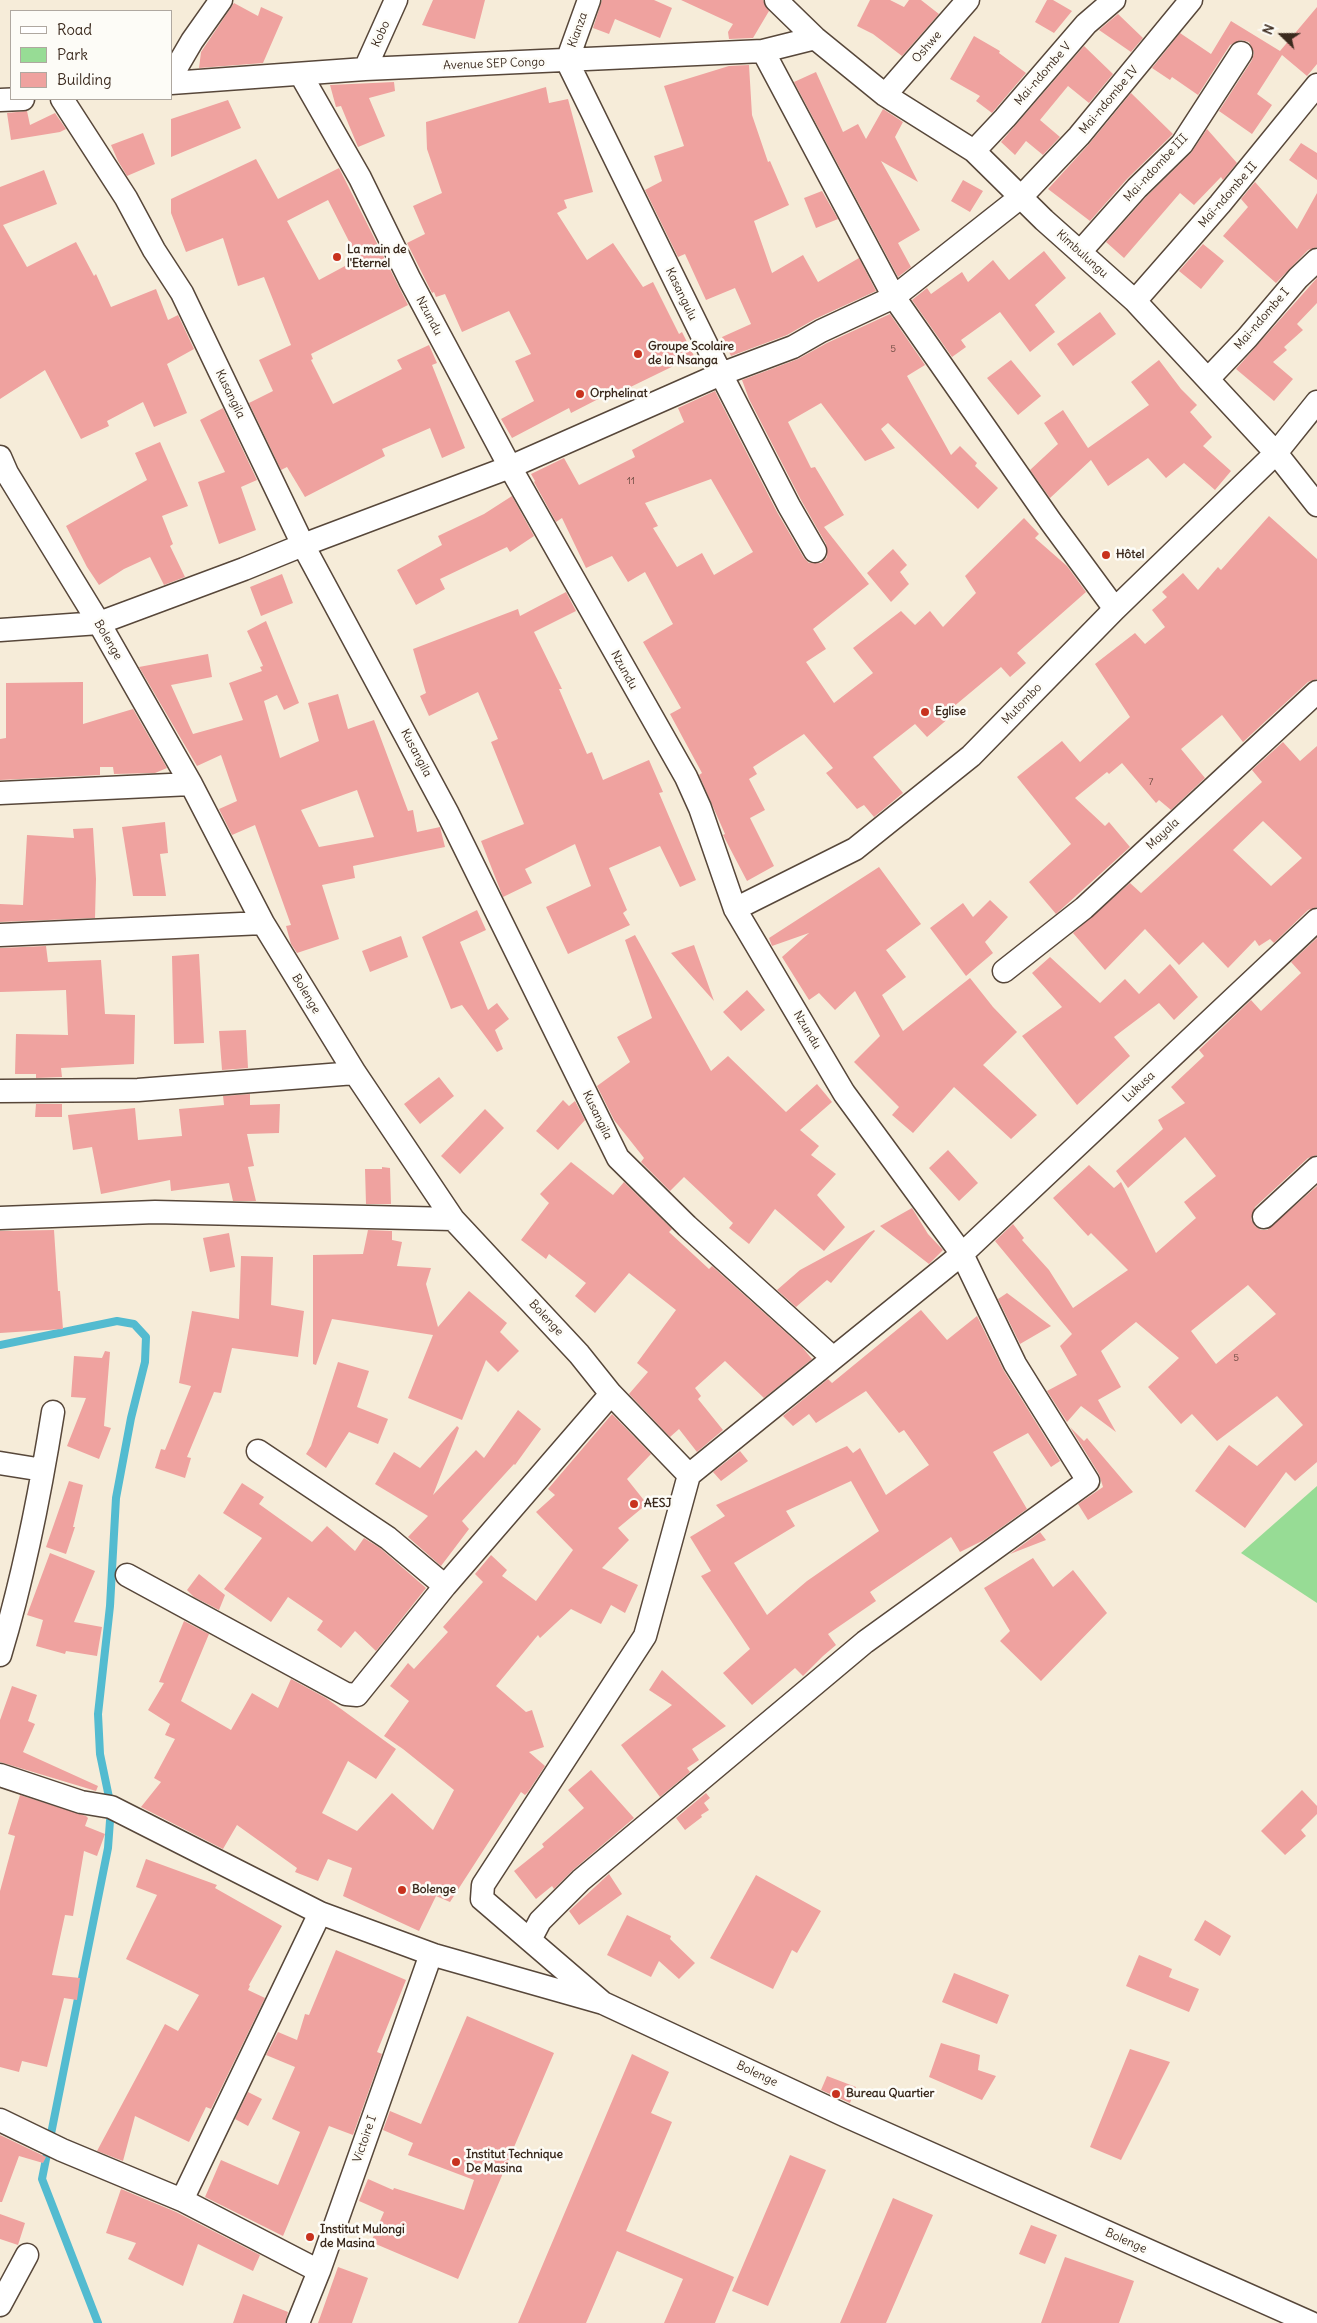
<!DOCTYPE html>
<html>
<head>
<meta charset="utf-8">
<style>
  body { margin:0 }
  #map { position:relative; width:1317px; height:2323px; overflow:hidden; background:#f6ecd9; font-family:Delius,sans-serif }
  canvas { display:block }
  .legend { position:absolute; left:10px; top:10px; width:162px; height:90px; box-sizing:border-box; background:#fdfcf7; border:1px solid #afa8a0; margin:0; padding:6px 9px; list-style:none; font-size:15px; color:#3b2a1e }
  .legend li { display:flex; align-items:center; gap:10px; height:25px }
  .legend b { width:25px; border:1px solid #afa8a0 }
  .north { position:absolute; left:1257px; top:10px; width:50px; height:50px; -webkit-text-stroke:4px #fdfcf7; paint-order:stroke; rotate:292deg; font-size:14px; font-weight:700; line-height:20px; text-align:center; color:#3b2a1e }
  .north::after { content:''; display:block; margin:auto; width:18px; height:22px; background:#3b2a1e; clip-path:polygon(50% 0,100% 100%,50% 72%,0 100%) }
</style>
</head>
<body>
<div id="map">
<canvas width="1317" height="2323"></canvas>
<ul class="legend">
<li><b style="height:6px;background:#fff"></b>Road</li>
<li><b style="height:14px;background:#97dc95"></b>Park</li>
<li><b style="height:14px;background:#efa29f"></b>Building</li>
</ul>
<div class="north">N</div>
</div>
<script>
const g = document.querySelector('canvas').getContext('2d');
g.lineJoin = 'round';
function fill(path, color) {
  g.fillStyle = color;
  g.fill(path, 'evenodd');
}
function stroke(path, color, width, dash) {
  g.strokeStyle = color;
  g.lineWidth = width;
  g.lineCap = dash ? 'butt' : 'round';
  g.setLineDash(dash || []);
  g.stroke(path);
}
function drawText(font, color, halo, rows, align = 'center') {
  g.font = font + ' Delius,sans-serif';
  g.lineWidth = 5;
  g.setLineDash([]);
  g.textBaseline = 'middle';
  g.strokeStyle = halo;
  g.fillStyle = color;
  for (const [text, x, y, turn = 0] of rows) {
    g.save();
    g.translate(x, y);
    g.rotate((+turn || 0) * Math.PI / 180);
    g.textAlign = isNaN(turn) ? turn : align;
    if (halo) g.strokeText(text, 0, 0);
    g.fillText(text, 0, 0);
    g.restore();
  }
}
fill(new Path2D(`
  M1317 1486V1603L1241 1553Z`), '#97dc95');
stroke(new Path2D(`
  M0 1345 117 1321 134 1324 146 1337 145 1362 131 1418 116 1498 110 1606 98 1714 100 1754 111 1807 108 1848 42 2179 98 2323`), '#53bbd0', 8);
fill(new Path2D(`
  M433 0H485L475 39 422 25Z
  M602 0H654L672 8 660 38 615 19 609 34 593 28Z
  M681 0H763L769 11 753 38 729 39 728 32 733 24Z
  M870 0H890L904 7 909 0H921L939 14 902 56 873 34 857 26Z
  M1047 0H1053L1072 11 1054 33 1035 22Z
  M234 3 258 16 261 7 283 17 263 63 199 68 201 52Z
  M1317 7V64L1307 76 1282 55 1257 94 1272 105 1252 134 1219 111 1252 60 1254 53 1249 42 1241 40 1230 45 1198 95 1172 77 1170 80 1152 68 1180 33 1211 54 1231 21 1280 51Z
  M1118 14 1143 38 1131 52 1099 30Z
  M974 36 1000 51 999 53 1026 73 992 113 976 101 980 96 950 79Z
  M1084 46 1113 74 1089 103 1068 86 1040 120 1060 137 1043 155 1026 141 1015 155 1001 142Z
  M749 65 752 115 768 162 770 161 789 205 754 221 772 273 803 255 818 282 859 258 876 291 815 319 787 335 731 356 722 337 751 324 735 288 706 300 685 254 678 257 645 190 662 181 654 156 684 146 664 86 729 66Z
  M816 72 843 132 858 124 866 139 883 109 903 122 895 137 918 182 881 161 920 230 898 243 911 267 898 277 794 82Z
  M394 82 395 91 369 98 385 136 358 147 341 106 336 107 330 85Z
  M546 87 549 103 568 99 593 192 564 200 567 208 557 213 587 260 613 243 643 287 653 282 679 334 682 332 694 356 610 397 608 394 571 413 569 408 512 438 501 419 534 401 515 361 531 354 509 311 462 332 445 294 436 297 434 292 432 293 407 243 425 234 413 206 442 193 427 149 426 122Z
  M1131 93 1173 134 1127 179 1090 221 1048 189 1089 144Z
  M228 100 241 128 171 157V119Z
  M27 111 30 125 55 113 66 129 60 132 11 140 7 113Z
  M1207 129 1237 163 1223 180 1221 177 1194 205 1180 193 1124 258 1106 242 1146 197 1191 153Z
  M143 133 155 164 127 176 118 161 111 145Z
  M1301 143 1317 153V180L1289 160Z
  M256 159 278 199 339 168 408 305 311 354 313 359 311 360 333 404 402 369 397 360 429 345 437 363 432 365 465 448 442 458 430 428 382 449 385 456 305 497 287 467 281 470 249 403 273 391 259 360 291 345 264 277 238 286 223 238 186 252 171 213V199ZM328 200 358 259 319 280 287 221Z
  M44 170 57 204 3 225 27 267 76 242 94 276 96 274 111 307 156 289 168 320 178 315 194 349 167 364 187 413 154 427 143 402 107 421 109 426 81 439 45 370 0 399V187Z
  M963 180 983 191 970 212 951 201Z
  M1255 182 1297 229 1317 193V247L1308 250 1276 283 1223 236 1248 207 1241 199Z
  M822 191 838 219 816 228 804 198Z
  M1203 244 1224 261 1201 289 1179 271Z
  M1044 251 1066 278 1035 305 1055 332 1030 352 1000 312 961 340 966 347 952 357 912 300 927 288 931 294 962 272 968 282 993 260 1009 280Z
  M1317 278V303L1297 324 1303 330 1284 347 1287 350 1273 362 1293 379 1274 401 1236 369Z
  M1100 312 1116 334 1073 366 1057 344Z
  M890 314 925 365 907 376 951 455 960 446 977 463 975 466 998 488 978 509 888 423 881 429 895 448 865 461 821 403 788 422 811 468 815 467 844 515 824 527 869 584 813 629 826 649 806 662 834 703 873 673 853 648 901 611 915 625 930 611 943 627 976 593 965 576 1024 518 1039 534 1035 538 1067 566 1086 592 1017 653 1026 663 1010 677 1001 667 946 713 950 717 927 737 915 724 873 757 903 793 874 817 864 805 857 809 826 773 833 768 804 734 753 767 757 774 749 779 765 810 750 818 774 866 747 881 723 835 725 834 699 775 702 773 670 714 681 708 643 642 673 624 645 572 628 582 612 556 586 568 562 518 556 522 534 482 535 481 531 474 564 458 579 485 635 457 632 450 684 422 678 408 715 391 777 512 804 558 809 563H821L827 557 826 544 801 500 749 399 742 380 798 359 827 343ZM711 479 753 552 714 575 702 553 677 567 653 528 658 526 645 503Z
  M1011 360 1041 396 1018 415 987 378Z
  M1159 360 1181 389 1197 405 1190 412 1212 437 1203 446 1231 471 1215 490 1184 463 1166 478 1148 458 1108 486 1091 460 1050 498 1030 470 1058 444 1044 423 1063 410 1088 448 1149 405 1131 382Z
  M223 408 257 480 241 487 256 530 219 544 198 482 225 472 200 420Z
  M160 442 188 506 162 516 173 544 170 546 185 577 164 585 150 557 124 569 99 585 87 567 66 526 147 480 135 453Z
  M512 496 534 536 510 552 507 547 440 579 445 589 416 605 397 570 442 545 438 536 484 514Z
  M1269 516 1317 559V679L1308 682 1243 742 1222 715 1181 749 1205 778 1171 810 1159 800 1156 803 1122 763 1109 774 1107 772 1075 798 1105 826 1109 822 1130 847 1056 914 1029 882 1071 844 1017 777 1062 741 1080 762 1130 717 1095 664 1135 633 1145 644 1165 627 1152 610 1167 597 1162 592 1183 573 1198 590 1218 567 1221 570Z
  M893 549 907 565 900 572 909 584 891 602 867 573Z
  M282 574 293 603 261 616 250 587Z
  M566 592 576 611 534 632 562 689H559L587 754 592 752 603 780 649 760 663 792 659 793 696 880 680 887 660 846 609 868 627 910 623 913 630 925 568 954 546 907 591 886 575 844 525 869 532 883 503 897 481 841 524 824 491 742 498 739 478 692 429 716 420 696 426 693 413 649 518 609 520 616Z
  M266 621 299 703 284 710 277 695 264 701 280 758 319 741 308 703 338 694 348 729 374 720 408 811 413 810 417 832 440 827 445 847 353 866 355 878 322 885 339 939 297 953 291 944 286 926 291 925 255 825 232 835 219 809 237 801 221 755 197 766 139 667 208 654 212 677 171 685 193 734 243 720 229 683 262 671 260 667 263 666 247 631ZM357 790 374 837 319 847 301 810Z
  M83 682V724L133 709 167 768 155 773 114 774 113 767H100V775L0 780V739L6 738V683Z
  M1283 742 1300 761 1317 746V907L1308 910 1274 943 1270 939 1259 946 1255 940 1228 968 1203 942 1179 965 1145 929 1105 970 1073 933 1130 883 1141 893 1262 782 1252 770ZM1263 821 1302 858 1271 886 1233 850Z
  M165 822 168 853 160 854 166 896H133L122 827Z
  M93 828 96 879 95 918 0 922V904L23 905 27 835 74 838 73 829Z
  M879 867 921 924 886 950 906 977 882 995 903 1031 970 978 993 1007 1017 1032 983 1065 1037 1115 1011 1139 954 1087 913 1133 892 1115 899 1107 854 1062 880 1036 855 991 835 1010 819 993 809 1000 782 957 809 933 772 946 769 938Z
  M990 900 1008 917 985 942 993 953 966 976 930 928 963 903 973 917Z
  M477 910 486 930 460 942 488 1010 497 1003 509 1019 495 1030 503 1049 497 1052 462 1005 451 1009 422 937Z
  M635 935 711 1071 728 1056 786 1112 817 1084 832 1102 800 1130 819 1146 811 1155 836 1174 817 1195 845 1227 824 1251 775 1209 749 1244 729 1228 733 1223 684 1177 670 1191 641 1162 644 1158 614 1120 597 1086 630 1062 617 1037 652 1018 625 940Z
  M401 936 408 957 370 972 362 951Z
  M1317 938V1155L1308 1158 1255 1207 1251 1219 1255 1226 1261 1230H1267L1317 1186V1462L1295 1481 1286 1472 1245 1528 1195 1491 1229 1445 1257 1466 1303 1425 1277 1396 1217 1441 1192 1414 1181 1424 1148 1387 1179 1358 1136 1322 1101 1351 1121 1387 1098 1400 1116 1432 1081 1406 1067 1422 1047 1391 1077 1375 1060 1346 1072 1334 995 1241 1013 1224 1024 1238 1022 1240 1049 1270 1073 1308 1128 1270 1091 1233 1088 1236 1053 1198 1089 1165 1114 1188 1121 1182 1156 1253 1196 1218 1184 1202 1216 1176 1185 1137 1128 1188 1116 1171 1163 1129 1158 1120 1185 1103 1171 1087 1204 1056 1199 1050 1251 1000 1261 1011 1301 973 1291 962ZM1248 1285 1276 1314 1216 1364 1191 1331Z
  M694 945 714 1001 671 953Z
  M46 946 48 962 101 960 105 1014 135 1015 134 1064 61 1068 62 1077 36 1078V1074H15L16 1034 68 1035 66 990 0 992V948Z
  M199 954 204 1043 174 1044 172 956Z
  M1050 957 1100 1003 1125 979 1139 994 1170 964 1198 997 1174 1020 1159 1003 1114 1037 1130 1056 1077 1105 1022 1036 1062 1007 1032 973Z
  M747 990 765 1010 741 1031 723 1012Z
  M246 1030 248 1068 222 1070 219 1031Z
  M439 1077 454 1096 420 1124 404 1104Z
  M250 1094V1105L280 1104 279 1133 247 1134 254 1166 248 1167 256 1201H233L229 1183 171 1191 170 1180 101 1194 92 1147 73 1150 68 1115 135 1108 138 1140 182 1136 179 1109 224 1105 223 1096Z
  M563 1100 569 1106 575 1101 585 1120 558 1150 536 1131Z
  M36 1104H62V1117H35Z
  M485 1109 504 1128 460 1174 441 1156Z
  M948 1150 978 1183 959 1201 929 1168Z
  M571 1162 613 1195 624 1182 672 1229 669 1232 709 1269 712 1266 802 1347 812 1359 764 1398 725 1361 695 1388 701 1396 698 1399 723 1430 697 1452 679 1429 670 1437 629 1394 648 1372 637 1363 676 1310 629 1273 595 1313 575 1296 586 1283 549 1254 546 1259 521 1240 549 1203 540 1194Z
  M382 1167 390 1168 391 1204H366L365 1169H382Z
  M912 1208 928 1234 943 1250 929 1264 880 1226Z
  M54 1230 58 1291H60L63 1329 0 1333V1231Z
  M368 1230 392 1231V1240L402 1242 397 1266 431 1268 426 1284 438 1327 469 1291 507 1323 500 1332 519 1351 498 1372 486 1360 462 1420 408 1398 433 1335 332 1319 316 1365 313 1364V1255L363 1254Z
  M874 1230 875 1231 831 1283 827 1280 796 1307 777 1290 800 1270Z
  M229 1233 235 1267 210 1272 203 1238Z
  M241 1256 273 1257 271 1305 304 1311 298 1357 232 1348 221 1393 214 1392 187 1457 191 1458 185 1478 155 1468 161 1449 165 1450 191 1386 179 1383 192 1311 239 1319Z
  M1007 1293 1051 1326 1020 1344 998 1299Z
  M921 1310 947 1340 977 1316 1004 1371 1060 1461 1051 1467 1028 1433 993 1452 1027 1509 984 1540 960 1552 951 1537 870 1592 876 1601 828 1634 836 1645 823 1656 803 1676 795 1668 752 1705 723 1673 750 1649 701 1576 711 1571 690 1537 725 1516 716 1505 847 1446 853 1453 860 1448 886 1495 929 1465 904 1430 899 1433 866 1391 816 1423 809 1414 793 1426 783 1416 828 1379 832 1383ZM851 1481 879 1531 807 1581 767 1615 734 1563 795 1526 786 1511Z
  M105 1351 110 1352 104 1426 111 1428 99 1459 67 1446 86 1398 71 1397 74 1356 102 1358Z
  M338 1362 369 1371 357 1407 388 1419 378 1444 349 1432 326 1468 306 1454 311 1446Z
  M518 1410 541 1429 515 1465 514 1464 462 1521 469 1529 441 1566 408 1537 428 1516 375 1484 394 1452 420 1468 457 1426 459 1428 433 1495 476 1450 484 1458Z
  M612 1414 651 1454 627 1479 647 1504 618 1528 629 1540 602 1568 638 1585 625 1613 611 1605 601 1624 571 1609 540 1638 538 1635 496 1686 526 1712 532 1710 544 1747 529 1752 545 1766 528 1792 525 1795 521 1792 450 1902 436 1896 419 1931 343 1896 352 1868 328 1859 318 1881 295 1872 297 1868 237 1825 223 1849 141 1807 161 1782 154 1778 175 1739 165 1735 170 1724 148 1710 164 1683 159 1682 184 1621 209 1634 181 1701 231 1730 252 1693 278 1708 291 1679 326 1698 396 1749 376 1779 348 1761 322 1813 357 1831 392 1793 433 1830 454 1790 403 1749 384 1736 409 1701 390 1686 408 1663 414 1669 448 1632 443 1627 483 1582 475 1574 491 1555 507 1570 502 1576 536 1601 573 1550 536 1512 555 1495 548 1489Z
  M1070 1427 1084 1441 1087 1438 1133 1492 1088 1520 1078 1504 1103 1487 1099 1474Z
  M740 1451 748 1461 721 1481 713 1472Z
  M69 1481 83 1485 73 1527H75L66 1554 46 1547Z
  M242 1483 264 1497 259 1504 312 1542 327 1526 355 1551 364 1538 380 1548 426 1588 376 1651 355 1631 341 1648 317 1630 323 1621 288 1597 271 1622 224 1589 262 1538 223 1513Z
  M1040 1532 1046 1540 1010 1554Z
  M50 1553 95 1571 74 1622 102 1627 97 1656 66 1651 65 1654 36 1646 43 1620 27 1615Z
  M1033 1558 1053 1587 1073 1570 1107 1613 1041 1681 1000 1641 1010 1631 984 1588Z
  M199 1574 225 1595 219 1610 194 1597 187 1590Z
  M662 1670 726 1726 692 1749 699 1760 687 1768 690 1772 660 1797 621 1745 672 1705 649 1690Z
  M12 1686 37 1695 28 1721 35 1724 23 1752 98 1786 96 1791 0 1762V1720Z
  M591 1770 634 1818 573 1870 554 1889 552 1886 536 1899 514 1871 544 1847 542 1844 584 1808 568 1790Z
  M1302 1790 1317 1806V1814L1301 1830 1306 1836 1285 1855 1261 1831Z
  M706 1793 710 1798 704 1803 709 1810 701 1815 702 1817 685 1830 676 1818Z
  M20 1795 86 1816 88 1818 85 1826 105 1834 97 1856 84 1851 73 1916 65 1915 52 1975 80 1978 77 2000 64 1998 47 2067 22 2061 19 2072 0 2067V1891L15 1836 8 1834Z
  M146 1859 217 1885 215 1888 282 1926 249 1985 250 1986 248 1990 265 1998 211 2109 206 2107 189 2142 135 2116 123 2161 97 2151 165 2024 178 2031 199 1995 126 1959 157 1895 136 1887Z
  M609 1874 622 1894 579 1925 569 1911Z
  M756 1875 821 1911 797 1953 792 1950 773 1989 710 1958Z
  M627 1915 671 1936 670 1939 695 1963 679 1979 659 1961 651 1977 607 1955Z
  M1205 1920 1231 1936 1220 1956 1194 1940Z
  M336 1950 406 1980 377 2052 382 2054 353 2135 329 2126 283 2236 205 2197 221 2160 278 2185 300 2132 272 2119 295 2067 266 2055 278 2032 297 2040 305 2014 309 2015Z
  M1139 1955 1172 1969 1169 1977 1199 1989 1189 2012 1126 1986Z
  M954 1973 1009 1995 997 2024 942 2002Z
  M467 2016 554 2053 458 2279 371 2242 384 2212 359 2201 368 2179 393 2190 394 2188 464 2210 474 2180 408 2155 413 2143 383 2130 390 2111 421 2124Z
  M941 2043 980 2055 978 2070 996 2076 982 2100 929 2077Z
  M1130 2049 1170 2062 1121 2160 1090 2147Z
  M632 2054 669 2072 651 2113 672 2122 626 2231 734 2277 715 2323H664L683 2279 617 2251 586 2323H518Z
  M827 2076 856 2087 850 2103 821 2090Z
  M248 2092 262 2099 248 2126 235 2119Z
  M0 2135 46 2157 43 2163 19 2156 2 2202H0Z
  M790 2155 826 2170 768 2306 732 2291Z
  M121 2189 176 2212 260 2255 253 2271 198 2244 183 2286 128 2259 136 2243 106 2233Z
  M893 2198 933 2215 886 2323H840Z
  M0 2214 25 2223 18 2245 0 2239Z
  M1031 2225 1057 2235 1045 2264 1019 2254Z
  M1065 2257 1134 2281 1119 2323H1041Z
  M338 2267 368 2278 352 2323H318Z
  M243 2294 288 2312 285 2323H233Z`), '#efa29f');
const street = new Path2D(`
  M589 0 567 61 721 374 789 506 815 551
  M776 0 815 38 885 95 974 151 1044 220 1135 301 1276 453 1317 505
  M763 51 894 297 1051 522 1115 609
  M365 69 396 0
  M301 75 360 178 410 280 510 467 686 777 700 808 735 909 844 1093 962 1254 1015 1364 1088 1481 865 1642 581 1880 540 1921 530 1940
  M171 77 192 41 221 0
  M171 83 365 69 763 51 815 38
  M885 95 968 0
  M62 99 126 198 154 250 182 293 303 545 448 814 618 1158 687 1226 832 1357
  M0 100 23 99
  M974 151 1005 118 1086 24 1114 0
  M1080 252 1137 188 1182 144 1241 53
  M1135 301 1220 204 1317 85
  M1208 379 1247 338 1298 278 1317 260
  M0 457 7 473 99 623 191 784 263 923 355 1073 453 1219 579 1354 611 1394 689 1475
  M0 630 99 623 244 569 303 545 510 467 721 374 793 347 821 331 894 297 1022 196 1079 136 1191 0
  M0 793 191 784
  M735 909 855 849 971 756 1115 609 1276 453 1317 402
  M0 935 263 923
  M1004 971 1084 908 1317 692
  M0 1091 138 1090 355 1073
  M1264 1217 1317 1168
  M0 1218 155 1212 453 1219
  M258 1451 388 1538 445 1586
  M0 1463 43 1470
  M127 1575 346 1694 357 1695 445 1586 611 1394
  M0 1655C24 1576 40 1494 53 1412
  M0 1775 81 1802 111 1807 320 1913 434 1955 603 2003 846 2116 1311 2323
  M603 2003 482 1899 483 1885 645 1636 689 1475 962 1254 1317 920
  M0 2120 62 2150 182 2200 319 2271
  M182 2200 320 1913
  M0 2305 27 2255
  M298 2323 319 2271 431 1954`);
stroke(street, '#57473a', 25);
stroke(street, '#fff', 22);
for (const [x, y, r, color] of [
  [337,257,5,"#c8321e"],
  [638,354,5,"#c8321e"],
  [580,394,5,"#c8321e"],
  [1106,555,5,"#c8321e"],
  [925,712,5,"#c8321e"],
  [634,1504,5,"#c8321e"],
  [402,1890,5,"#c8321e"],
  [836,2094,5,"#c8321e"],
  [456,2162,5,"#c8321e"],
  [310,2237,5,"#c8321e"]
]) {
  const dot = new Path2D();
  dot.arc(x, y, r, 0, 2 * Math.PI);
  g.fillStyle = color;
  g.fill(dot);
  stroke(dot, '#fdfcf7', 2);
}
drawText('10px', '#68483e', null, [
  ["5",893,349],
  ["11",631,481],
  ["7",1151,782],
  ["5",1236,1358]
]);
drawText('12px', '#3b2a1e', '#fdfcf7', [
  ["Kianza",578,30,-70],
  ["Kobo",381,34,-66],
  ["Oshwe",927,47,-49],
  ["Avenue SEP Congo",494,64,-2],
  ["Mai-ndombe V",1043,74,-49],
  ["Mai-ndombe IV",1109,100,-50],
  ["Mai-ndombe III",1156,168,-47],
  ["Maï-ndombe II",1228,195,-49],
  ["Kimbulungu",1082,254,42],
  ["Kasangulu",681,294,64],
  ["Nzundu",429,316,62],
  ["Mai-ndombe I",1262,319,-49],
  ["Kusangila",230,394,64],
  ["Bolenge",108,640,60],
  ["Nzundu",624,670,61],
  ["Mutombo",1022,704,-46],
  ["Kusangila",416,753,62],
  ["Mayala",1163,834,-43],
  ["Bolenge",306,994,59],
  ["Nzundu",807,1030,59],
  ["Lukusa",1139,1087,-43],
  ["Kusangila",597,1115,64],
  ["Bolenge",546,1318,47],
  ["Bolenge",757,2074,25],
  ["Victoire I",365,2139,-71],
  ["Bolenge",1126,2241,24]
]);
drawText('bold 12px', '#3b2a1e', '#fdfcf7', [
  ["La main de",347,250],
  ["l'Eternel",347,264],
  ["Groupe Scolaire",648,347],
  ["de la Nsanga",648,361],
  ["Orphelinat",590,394],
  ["Hôtel",1116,555],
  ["Eglise",935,712],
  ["AESJ",644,1504],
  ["Bolenge",412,1890],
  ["Bureau Quartier",846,2094],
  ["Institut Technique",466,2155],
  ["De Masina",466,2169],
  ["Institut Mulongi",320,2230],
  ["de Masina",320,2244]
], 'left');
</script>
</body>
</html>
